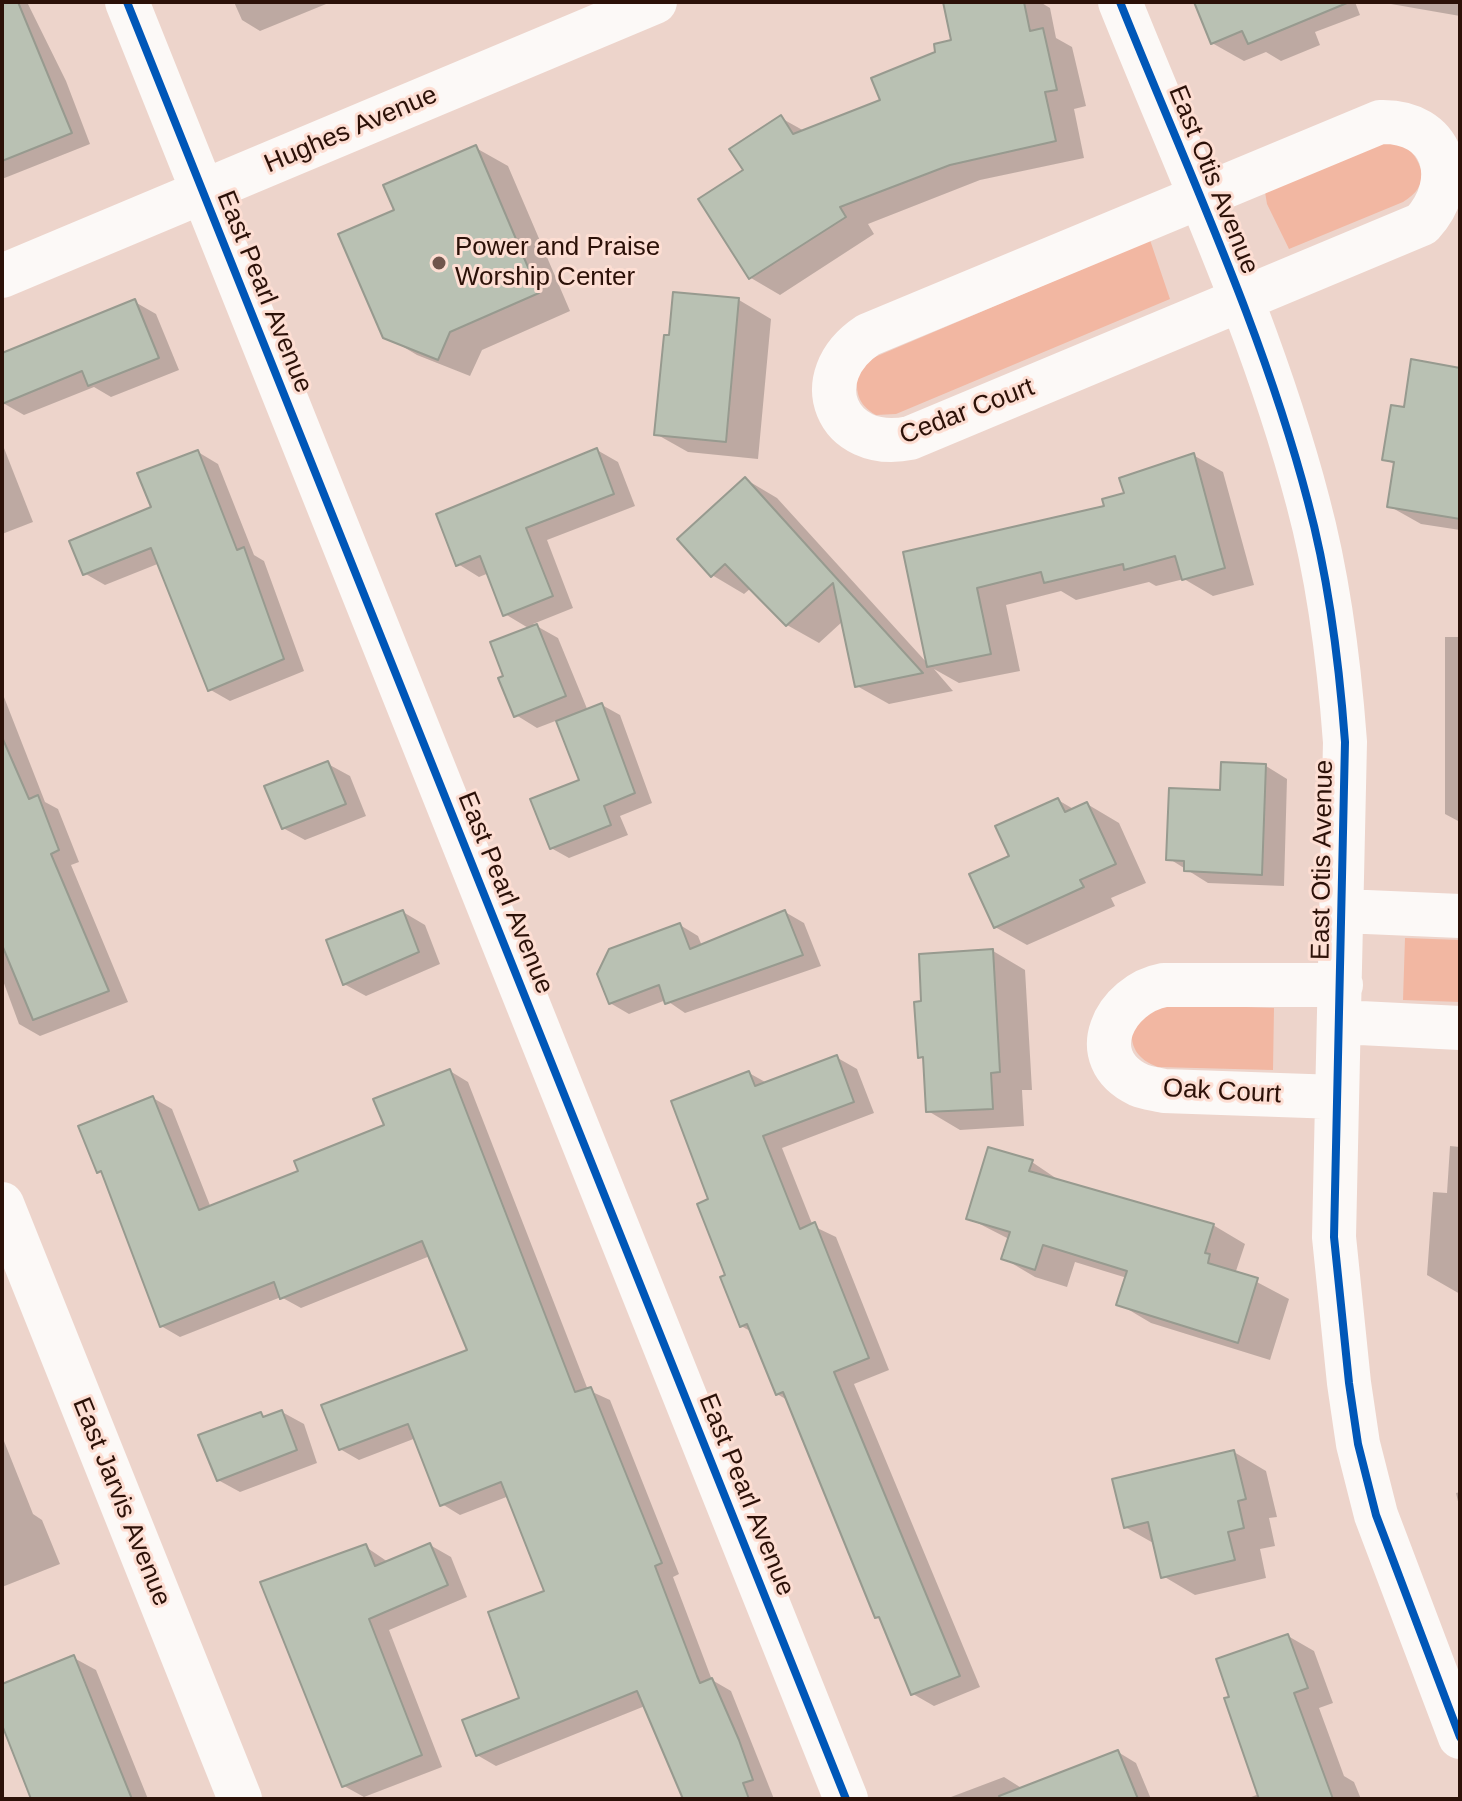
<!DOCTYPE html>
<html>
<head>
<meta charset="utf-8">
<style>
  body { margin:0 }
  #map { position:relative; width:1462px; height:1801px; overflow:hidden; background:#edd4cb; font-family:Helvetica,sans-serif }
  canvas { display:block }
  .frame { position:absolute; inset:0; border:4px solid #2c1108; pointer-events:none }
</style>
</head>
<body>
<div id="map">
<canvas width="1462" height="1801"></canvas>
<div class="frame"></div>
</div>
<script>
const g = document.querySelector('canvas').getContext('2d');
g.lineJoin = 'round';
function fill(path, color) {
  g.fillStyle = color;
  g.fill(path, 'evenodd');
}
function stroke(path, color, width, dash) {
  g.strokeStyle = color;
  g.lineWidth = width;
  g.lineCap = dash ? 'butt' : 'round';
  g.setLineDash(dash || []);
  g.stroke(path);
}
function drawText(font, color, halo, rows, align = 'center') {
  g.font = font + ' Helvetica,sans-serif';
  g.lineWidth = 6;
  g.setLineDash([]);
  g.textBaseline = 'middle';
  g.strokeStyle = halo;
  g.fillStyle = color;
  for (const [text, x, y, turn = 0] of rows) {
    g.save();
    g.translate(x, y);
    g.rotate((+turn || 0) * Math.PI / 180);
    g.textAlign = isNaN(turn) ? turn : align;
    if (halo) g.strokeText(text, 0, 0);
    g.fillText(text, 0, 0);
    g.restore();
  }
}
fill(new Path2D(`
  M1383 143 1405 144C1424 165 1431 185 1403 202L1289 249 1267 204 1265 192Z
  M1150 240 1170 299 896 414 876 415C857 404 855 391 858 370L875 357Z
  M1405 938 1460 940V1002L1403 1000Z
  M1163 1004 1274 1008 1273 1070 1158 1067C1138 1060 1128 1046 1133 1024Z`), '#f2b7a2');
fill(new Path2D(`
  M2 2H27L66 81 90 144 2 179Z
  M234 2H331L260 31 242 20Z
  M970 2H1040L1050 8 1056 38 1072 47 1086 106 1074 109 1084 158 980 180 868 224 874 234 780 295 751 278 746 171 781 118 806 132 883 101 954 41Z
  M1196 2H1355L1360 15 1315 32 1320 45 1281 61 1266 52 1244 61 1212 43Z
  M1388 2H1460V16L1391 4Z
  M476 148 508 166 570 311 482 350 470 376 417 355 385 336 397 211Z
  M739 300 771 319 758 459 688 452 656 434Z
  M135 302 156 314 179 370 111 397 94 387 24 415 3 403 2 355Z
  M1460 370V530L1421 524 1389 506 1396 465 1384 459 1406 410Z
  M2 443 33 522 2 534Z
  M597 450 618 462 635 506 547 540 573 608 533 624 558 638 588 711 602 705 620 715 652 803 620 816 628 835 569 858 551 848 582 781 558 720 537 728 516 715 506 677 530 629 505 614 489 573 479 577 458 564Z
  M198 452 218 464 254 555 264 561 304 671 230 701 209 689 160 563 105 585 84 573 153 508Z
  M1193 455 1223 472 1254 585 1213 596 1184 579 1156 586 1149 582 1076 600 1061 591 1006 605 1020 671 959 683 934 669 953 691 889 704 857 686 843 621 819 643 787 625 751 588 744 594 712 575 745 479 777 498 928 664 906 554 1107 508Z
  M1445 637H1460V822L1445 814Z
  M2 692 45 802 58 809 79 862 71 865 128 1002 40 1036 19 1024 2 978Z
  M328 764 350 776 366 816 305 840 283 828Z
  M1266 766 1287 779 1284 886 1208 883 1168 858 1222 792Z
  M1058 800 1075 810 1087 804 1119 823 1146 883 1111 898 1115 906 1027 945 995 927 1012 857Z
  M403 912 425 925 440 964 366 996 344 984Z
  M785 912 804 923 821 966 685 1013 666 1000 629 1014 610 1003 680 925 698 936 702 946Z
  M993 951 1025 970 1032 1090H1022L1024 1126 960 1130 928 1111 925 1060 920 1056 923 1003Z
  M836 1057 857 1069 874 1113 782 1148 813 1226 836 1237 889 1370 854 1384 980 1687 934 1706 913 1694 883 1621 877 1617 789 1401 777 1394 752 1332 741 1326 711 1201 749 1073 767 1083Z
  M450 1071 468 1082 588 1390 610 1400 679 1574 673 1577 712 1680 731 1691 774 1799H684L645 1706 496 1766 477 1755 522 1699 547 1592 509 1496 460 1515 442 1504 416 1438 359 1460 340 1449 469 1351 430 1256 301 1308 281 1297 180 1337 161 1326 104 1175 99 1171 153 1098 172 1109 211 1208 301 1173 387 1126Z
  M1450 1146 1460 1147V1294L1427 1275 1433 1192 1447 1193Z
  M1032 1162 1063 1183 1213 1225 1245 1244 1236 1271 1289 1299 1270 1360 1151 1323 1119 1304 1127 1278 1075 1262 1067 1287 1035 1277 1003 1258 1009 1239 968 1218Z
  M282 1412 304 1424 317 1463 240 1492 218 1480 261 1414 267 1418Z
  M2 1436 33 1514 42 1520 60 1564 2 1587Z
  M1234 1452 1266 1471 1277 1517 1269 1518 1275 1546 1260 1549 1266 1578 1195 1595 1163 1576 1155 1544 1125 1527Z
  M1460 1492V1510L1456 1493Z
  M430 1545 451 1557 467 1597 389 1630 442 1767 364 1797 344 1786 366 1547 388 1562Z
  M1288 1636 1314 1651 1333 1703 1319 1708 1344 1776 1354 1782 1361 1799H1246L1259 1794 1232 1698Z
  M74 1658 96 1670 148 1799H33L2 1720V1686Z
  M1118 1752 1136 1763 1151 1799 951 1797 1004 1777 1023 1789Z`), '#0003');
const building = new Path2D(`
  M2 2H18L72 133 2 161Z
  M943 2H1024L1030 31 1043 28 1057 90 1045 92 1056 141 950 165 840 207 846 217 749 279 698 199 743 170 729 149 781 115 793 134 880 100 871 78 935 52 934 44 951 40Z
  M1194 2H1346L1347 3 1248 44 1242 31 1211 44Z
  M476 145 539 293 450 332 438 360 383 338 338 234 394 210 383 185Z
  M673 292 739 298 726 442 654 435 664 335H669Z
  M135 299 159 358 88 386 82 371 2 404V353Z
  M1411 359 1460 368V519L1387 507 1394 462 1382 460 1391 405 1404 407Z
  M597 448 614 494 526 528 553 596 503 616 480 556 456 566 436 514Z
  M198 450 237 550 244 547 284 659 208 691 151 548 83 575 69 541 151 507 137 473Z
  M1194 453 1225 568 1182 580 1175 556 1124 570 1123 564 1044 583 1041 572 977 588 991 654 927 667 903 552 1104 506 1102 499 1124 493 1119 478Z
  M745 477 830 571 923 673 855 687 833 583 786 626 725 564 711 577 677 539Z
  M537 624 566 696 514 717 498 678 503 676 490 642Z
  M602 703 635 793 604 806 611 825 550 849 530 799 579 780 556 721Z
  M2 737 29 799 38 795 59 850 51 854 109 991 33 1020 2 945Z
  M328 761 346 804 282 829 264 786Z
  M1221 762 1266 764 1262 875 1184 871V861L1166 860 1169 788 1220 790Z
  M1058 798 1065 812 1087 802 1116 864 1080 880 1084 887 994 928 969 874 1009 856 995 826Z
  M403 910 419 952 343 985 326 940Z
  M785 910 803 955 665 1004 659 985 609 1004 597 974 609 949 680 923 690 949Z
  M993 949 1000 1072 991 1073 993 1109 926 1112 923 1057 918 1058 914 1002 921 1001 919 954Z
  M837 1055 854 1102 763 1136 800 1229 815 1222 869 1358 834 1372 960 1676 911 1695 879 1617 875 1618 783 1392 776 1395 747 1324 740 1327 720 1277 725 1275 697 1204 708 1199 671 1101 749 1071 755 1086Z
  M450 1069 575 1392 591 1387 662 1563 655 1566 697 1676 700 1683 712 1678 739 1740 753 1780 743 1783 749 1799H683L637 1691 476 1756 462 1720 519 1698 488 1612 544 1591 501 1482 440 1506 408 1424 339 1450 321 1405 467 1350 422 1241 280 1299 274 1282 160 1327 101 1171 97 1173 78 1126 153 1096 199 1210 298 1171 294 1161 384 1125 373 1099Z
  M988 1147 1033 1160 1029 1171 1214 1224 1205 1253 1210 1254 1208 1263 1258 1278 1238 1343 1116 1305 1127 1271 1043 1245 1035 1270 1001 1259 1010 1232 966 1219Z
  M282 1410 297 1450 217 1481 198 1435 261 1412 263 1417Z
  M1234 1450 1246 1499 1238 1501 1244 1528 1228 1532 1235 1560 1161 1578 1148 1522 1124 1528 1112 1479Z
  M430 1543 448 1585 369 1619 422 1755 342 1787 260 1582 366 1544 375 1566Z
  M1288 1634 1308 1688 1294 1693 1333 1799H1259L1224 1698 1229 1697 1216 1659Z
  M74 1655 98 1715 132 1799H31L2 1725V1684Z
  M1118 1750 1138 1799H1000L999 1796Z`);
fill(building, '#b9c1b3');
stroke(building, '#979a8f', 2);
stroke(new Path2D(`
  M127 2 846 1799
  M1120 2C1186 167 1263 330 1308 502 1329 580 1339 661 1345 742L1334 1237 1349 1383 1358 1444 1376 1515 1460 1737
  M1380 122C1444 120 1462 180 1422 224L910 438C836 453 805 377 868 335Z
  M2 276 655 2
  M1343 911 1460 916
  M1340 1022 1460 1028
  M1337 1097 1164 1091C1156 1089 1146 1088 1139 1085 1082 1058 1115 994 1164 985H1341
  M2 1204 240 1799`), '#fcf9f7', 44);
stroke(new Path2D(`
  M127 2 846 1799
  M1120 2C1186 167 1263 330 1308 502 1329 580 1339 661 1345 742L1334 1237 1349 1383 1358 1444 1376 1515 1460 1737`), '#0057b8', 8);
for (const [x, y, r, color] of [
  [439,263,8,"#70554c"]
]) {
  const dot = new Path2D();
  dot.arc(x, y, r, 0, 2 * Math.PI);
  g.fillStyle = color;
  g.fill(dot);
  stroke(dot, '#fdded3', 3);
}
drawText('26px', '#2c1108', '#fdded3', [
  ["Hughes Avenue",351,130,-23],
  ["East Otis Avenue",1213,180,68],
  ["East Pearl Avenue",264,292,68],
  ["Cedar Court",967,412,-21],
  ["East Otis Avenue",1323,860,-89],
  ["East Pearl Avenue",505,893,68],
  ["Oak Court",1222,1092,3],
  ["East Pearl Avenue",746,1495,68],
  ["East Jarvis Avenue",121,1502,68]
]);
drawText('26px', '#2c1108', '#fdded3', [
  ["Power and Praise",455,248],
  ["Worship Center",455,278]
], 'left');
</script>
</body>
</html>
